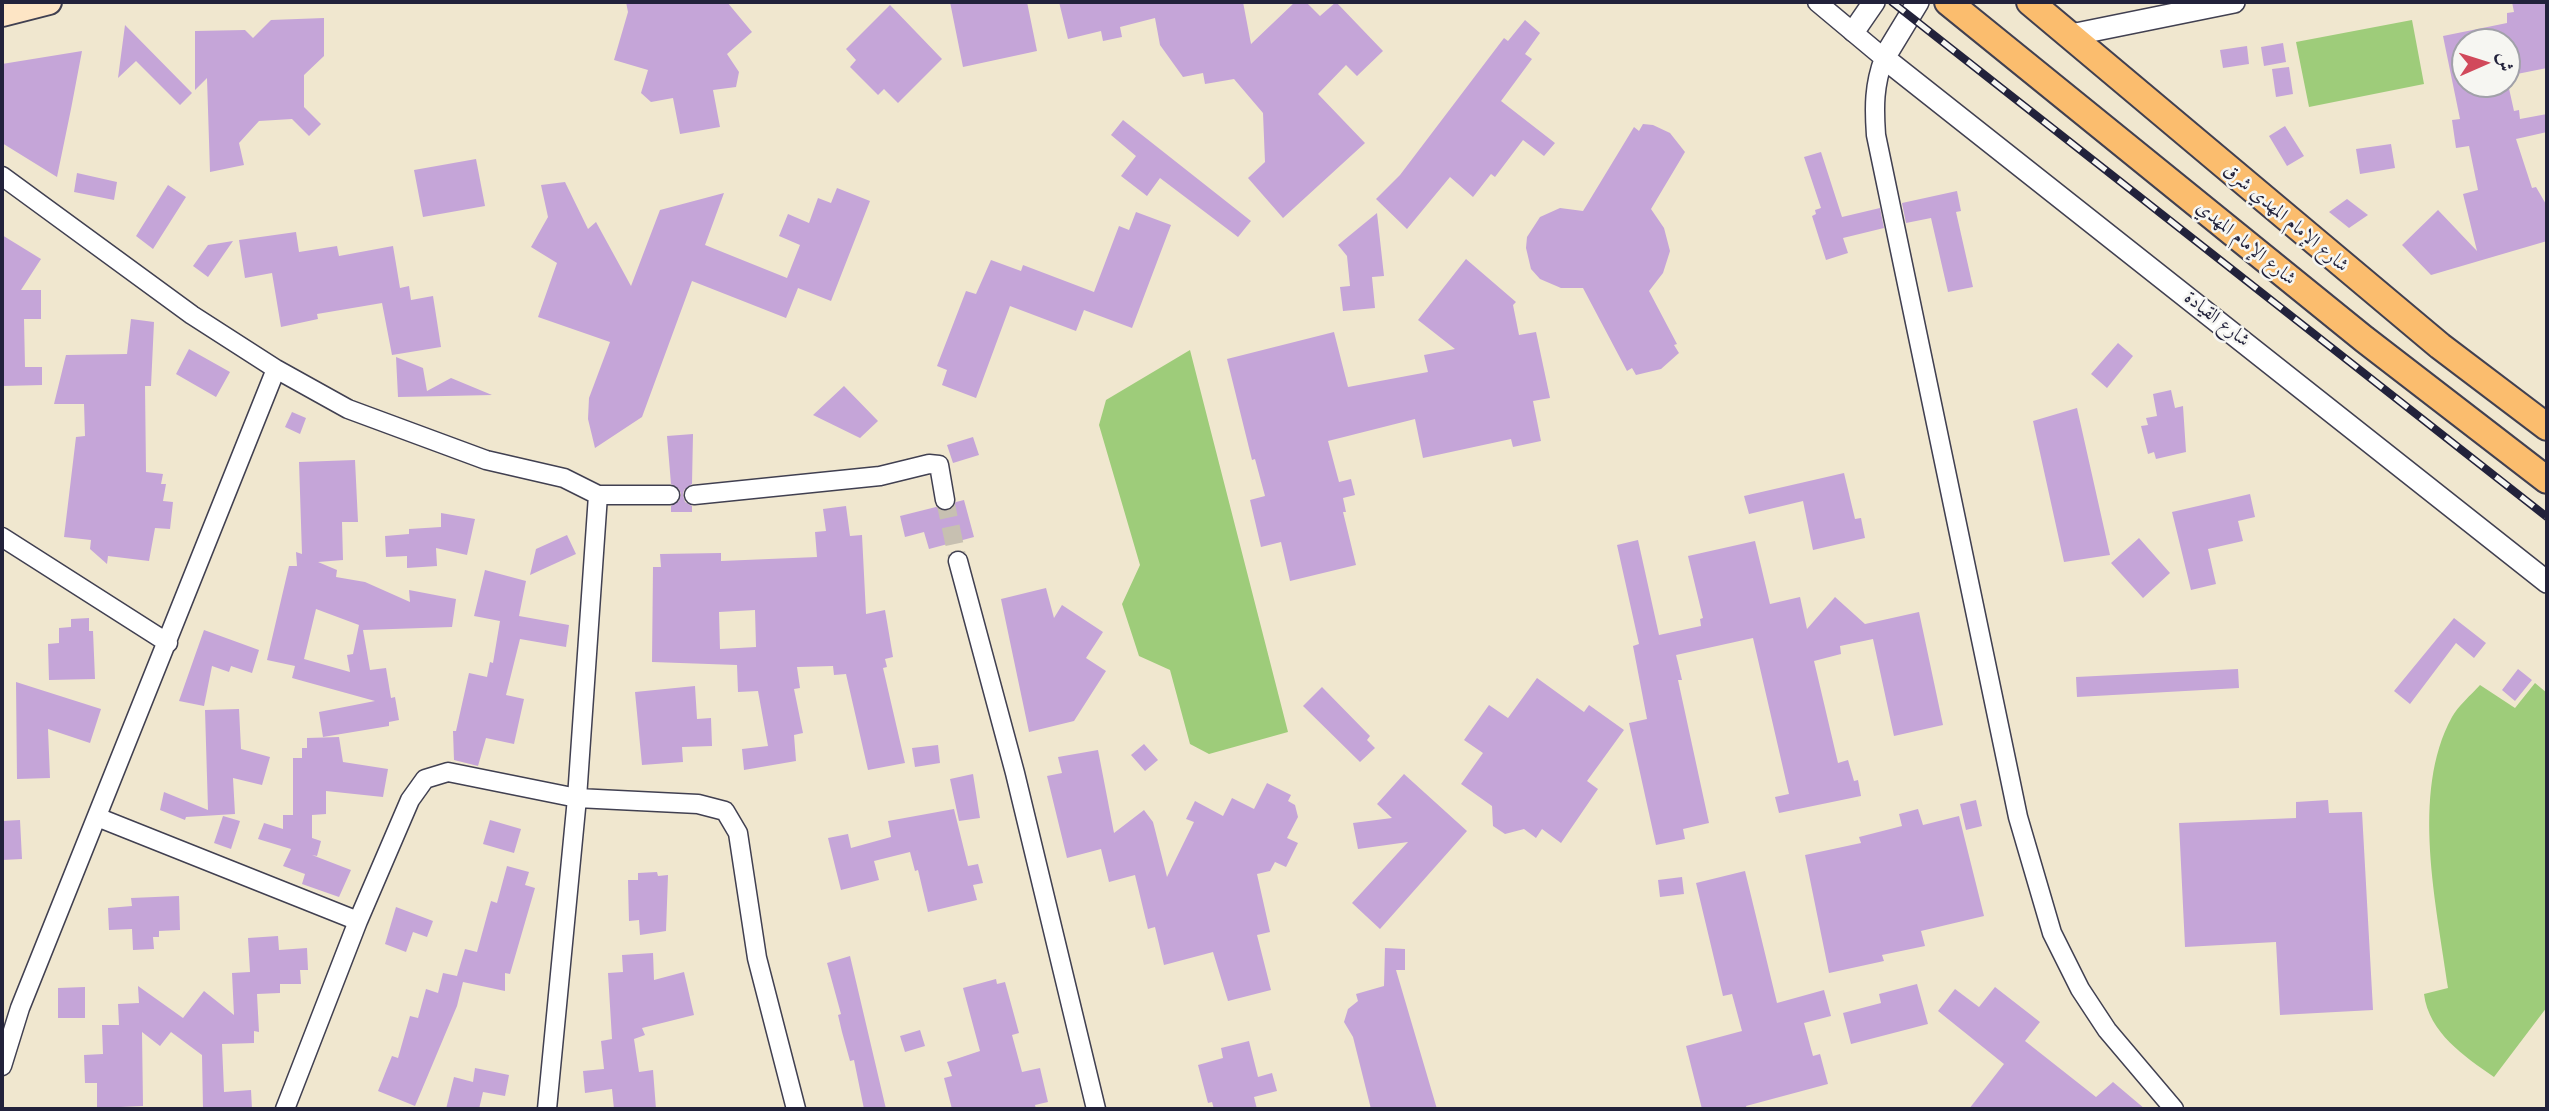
<!DOCTYPE html>
<html>
<head>
<meta charset="utf-8">
<style>
  body { margin:0 }
  #map { position:relative; width:2549px; height:1111px; overflow:hidden; background:#f0e7cf; font-family:"Libre Caslon Text",Amiri,serif }
  canvas { display:block }
  .frame { position:absolute; inset:0; border:4px solid #22223b; pointer-events:none }
  .north { position:absolute; left:2451px; top:28px; width:70px; height:70px; box-sizing:border-box; background:#f6f6f2; border:2px solid #a1a1a9; border-radius:50%; rotate:87deg; font-size:19px; font-weight:700; line-height:28px; text-align:center; color:#22223b }
  .north::after { content:''; display:block; margin:auto; width:24px; height:32px; background:#d1495b; clip-path:polygon(50% 0,100% 100%,50% 72%,0 100%) }
</style>
</head>
<body>
<div id="map">
<canvas width="2549" height="1111"></canvas>
<div class="frame"></div>
<div class="north">ش</div>
</div>
<script>
const g = document.querySelector('canvas').getContext('2d');
g.lineJoin = 'round';
function fill(path, color) {
  g.fillStyle = color;
  g.fill(path, 'evenodd');
}
function stroke(path, color, width, dash) {
  g.strokeStyle = color;
  g.lineWidth = width;
  g.lineCap = dash ? 'butt' : 'round';
  g.setLineDash(dash || []);
  g.stroke(path);
}
function drawText(font, color, halo, rows, align = 'center') {
  g.font = font + ' "Libre Caslon Text",Amiri,serif';
  g.lineWidth = 5;
  g.setLineDash([]);
  g.textBaseline = 'middle';
  g.strokeStyle = halo;
  g.fillStyle = color;
  for (const [text, x, y, turn = 0] of rows) {
    g.save();
    g.translate(x, y);
    g.rotate((+turn || 0) * Math.PI / 180);
    g.textAlign = isNaN(turn) ? turn : align;
    if (halo) g.strokeText(text, 0, 0);
    g.fillText(text, 0, 0);
    g.restore();
  }
}
fill(new Path2D(`
  M2412 20 2424 84 2309 107 2296 42Z
  M1190 350 1288 732 1209 754 1190 744 1170 670 1139 656 1122 604 1140 565 1099 425 1106 400Z
  M2535 683 2547 693V1007L2494 1077C2464 1056 2429 1033 2424 994L2448 988C2437 907 2410 793 2452 717 2458 706 2471 695 2480 685L2515 708Z`), '#9ecc7a');
fill(new Path2D(`
  M626 2H727L752 32 727 54 739 72 736 87 713 90 720 127 680 134 673 98 651 102 641 93 648 70 614 60 628 12Z
  M950 2H1027L1037 51 963 67Z
  M1059 2H1243L1251 44 1295 2H1306L1320 16 1336 2 1383 51 1357 76 1346 65 1318 94 1365 143 1283 218 1248 178 1265 162 1263 113 1234 79 1205 84 1203 73 1183 77 1160 45 1155 18 1120 27 1122 37 1103 41 1101 31 1068 39Z
  M2512 2H2547V68L2507 76V42H2465V84H2508L2514 111 2519 110 2520 119 2547 114V132L2516 139 2532 188 2536 187 2547 206V241L2431 275 2402 245 2438 210 2477 251 2463 194 2478 190 2469 146 2456 148 2452 120 2460 119 2443 36 2507 23V13L2514 12Z
  M890 5 942 59 898 103 884 89 878 95 850 67 856 60 846 49Z
  M324 18V56L304 75V107L321 124 309 136 292 119 259 121 239 143 244 165 210 172 207 78 195 90V31L245 30 253 38 271 20Z
  M1525 20 1540 33 1525 54 1532 59 1501 101 1555 143 1544 156 1523 140 1495 177 1491 174 1473 197 1450 177 1407 229 1376 199 1400 175 1504 38 1508 41Z
  M125 25 192 93 180 105 136 61 118 78Z
  M2283 43 2286 62 2264 66 2261 47Z
  M2247 46 2249 64 2223 68 2220 50Z
  M82 51 71 109 57 177 2 143V64Z
  M2289 67 2293 94 2276 97 2272 69Z
  M1123 120 1251 221 1238 237 1160 178 1147 196 1121 176 1136 156 1111 135Z
  M1643 124 1653 125 1670 133 1685 152 1651 209 1664 228 1670 251 1663 273 1649 291 1677 344 1674 345 1679 353 1661 369 1636 375 1632 368 1627 371 1583 288H1561L1540 279 1531 269 1526 248 1527 237 1540 217 1560 208 1583 211 1634 127 1639 131Z
  M2285 126 2304 156 2287 166 2269 136Z
  M2391 144 2395 168 2360 174 2356 149Z
  M1821 152 1842 217 1880 208 1884 228 1843 238 1848 253 1826 260 1812 216 1816 214 1815 210 1821 208 1804 157Z
  M476 159 485 206 423 217 414 170Z
  M77 173 117 182 114 200 74 192Z
  M565 182 588 229 596 222 631 286 660 210 724 193 705 245 787 278 800 245 779 236 788 214 809 223 818 198 831 203 837 188 870 201 831 301 798 288 786 318 692 281 642 417 595 448 588 419 589 398 610 342 538 317 557 263 531 247 548 217 541 185Z
  M168 185 186 197 153 249 136 236Z
  M1957 191 1961 211 1956 212 1973 287 1948 292 1931 218 1906 223 1902 203Z
  M2347 199 2368 215 2349 228 2329 212Z
  M1136 212 1171 225 1132 328 1084 310 1076 331 1010 306 976 398 942 385 947 370 937 366 966 291 976 294 991 260 1021 271 1023 265 1094 292 1119 226 1129 230Z
  M1377 213 1384 276 1372 277 1375 308 1343 311 1340 287 1350 286 1347 256 1338 245Z
  M296 232 299 252 337 246 339 256 393 246 400 288 409 286 411 300 433 296 441 347 392 355 382 303 317 314 318 319 281 327 272 273 245 278 239 240Z
  M2 235 41 259 21 290H41V319H24L25 367H42V385L2 386Z
  M233 241 208 277 193 266 208 245Z
  M1466 259 1516 302 1513 305 1519 335 1536 332 1550 398 1533 401 1541 441 1513 447 1511 439 1423 458 1415 419 1328 441 1339 482 1351 479 1355 495 1343 498 1346 512H1343L1356 565 1290 581 1281 542 1261 547 1250 500 1265 496 1255 459 1252 460 1227 359 1334 332 1348 387 1428 372 1424 355 1455 349 1418 320Z
  M131 319 154 322 151 386H145L146 472 163 474 161 484H166L163 501 173 502 170 529 155 528 149 561 108 556 107 564 90 549 91 540 64 537 76 437 85 436 84 404H54L66 355 127 354Z
  M2118 343 2133 356 2107 388 2091 374Z
  M189 349 230 372 216 397 176 374Z
  M396 357 423 368 427 391 451 378 492 395 398 397Z
  M844 386 878 421 860 438 813 415Z
  M2171 390 2175 408 2183 406 2186 452 2156 459 2154 452 2148 454 2141 426 2148 425 2146 418 2157 416 2153 394Z
  M2077 408 2110 555 2064 562 2033 421Z
  M292 412 306 418 300 434 285 427Z
  M693 434 692 484 684 490 683 495 685 502 692 506V512H671V506L679 501 681 494 679 489 671 484 667 436Z
  M973 437 979 455 953 463 947 445Z
  M355 460 358 522H342L343 560 318 562 337 570 336 577 365 582 410 602 409 590 456 599 452 627 363 630 370 670 386 668 391 698 395 697 399 720 389 722V726L323 737 319 712 375 701 292 678 295 666 267 660 289 566H297L296 552 302 554 299 462ZM316 609 359 625 353 654 347 655 350 672 304 659Z
  M1844 473 1855 519 1861 518 1865 538 1813 550 1803 501 1749 514 1744 496Z
  M2250 494 2255 517 2238 521 2243 541 2208 549 2216 584 2191 590 2172 512Z
  M964 500 974 537 929 549 924 532 905 537 900 516 936 507 948 511 956 502Z
  M846 506 850 536 862 535 866 614 885 610 893 657 885 659 887 667 883 668 905 763 868 770 846 674 834 675 833 666 797 667 800 688 794 689 803 733 794 735 796 761 744 770 742 749 768 746 758 691 738 692 737 665 652 662 653 567H661L660 554 721 553V561L817 557 815 532 826 531 823 509ZM755 610 756 647 720 649 719 612Z
  M441 513 475 519 467 555 436 548 437 566 407 568V556L386 557 385 536 409 534V529L441 527Z
  M567 535 576 554 530 575 536 549Z
  M2139 538 2170 573 2143 598 2111 563Z
  M1638 540 1659 635 1701 626 1700 619 1703 618 1688 556 1755 541 1770 604 1800 597 1807 629 1835 597 1865 624 1919 612 1943 725 1894 736 1873 639 1840 646 1841 654 1814 661 1838 763 1848 760 1854 781 1858 780 1861 796 1779 813 1775 797 1789 794 1753 638 1676 655 1682 680H1678L1709 823 1683 829 1685 839 1656 845 1629 723 1647 719 1633 646 1639 644 1617 545Z
  M485 570 526 581 519 616 569 625 566 647 520 639 506 695 524 699 514 744 486 738 478 766 454 760 453 731H456L469 673 487 677 490 662 493 663 500 621 474 616Z
  M1046 588 1054 618 1062 605 1103 632 1086 658 1106 671 1074 721 1029 732 1001 599Z
  M89 618V631H93L95 679 49 680 48 644 59 643V628L71 627V619Z
  M2454 618 2486 643 2474 658 2456 643 2410 704 2394 691Z
  M204 630 259 650 252 673 231 666 229 672 212 666 204 706 179 701Z
  M2238 669 2239 688 2077 697 2076 677Z
  M2518 669 2532 680 2515 701 2502 690Z
  M1537 678 1584 712 1589 705 1624 730 1587 781 1598 789 1561 843 1542 829 1536 838 1524 829 1505 834 1493 826 1492 806 1461 784 1483 753 1464 740 1489 705 1508 718Z
  M16 682 101 709 90 743 48 729 50 778 17 779Z
  M695 686 697 719 711 718 712 746 682 747 683 762 642 765 635 692Z
  M1322 687 1370 736 1367 740 1375 748 1360 762 1303 706Z
  M239 709 241 749 270 757 262 785 233 778 235 814 186 817 185 820 160 810 164 792 208 810 205 710Z
  M339 737 343 762 388 769 383 797 326 791V814L312 815V838L321 841 317 856 312 855 351 870 339 897 302 884 305 874 283 866 291 849 258 839 264 823 283 829V815H293V758H302V748H307V738Z
  M1144 744 1158 760 1145 771 1131 755Z
  M938 745 940 763 915 767 912 748Z
  M1098 750 1114 833 1144 810 1153 822 1167 877 1194 822 1186 819 1195 801 1223 816 1232 798 1254 809 1267 783 1291 795 1288 801 1295 805 1298 817 1287 838 1298 843 1286 867 1275 862 1270 871 1257 874 1270 932 1257 935 1271 990 1228 1001 1213 952 1164 965 1155 927 1148 929 1135 875 1109 882 1101 849 1067 858 1047 776 1062 773 1058 757Z
  M973 774 980 818 959 821 950 779Z
  M1404 774 1467 831 1380 929 1352 903 1408 842 1358 849 1353 823 1392 818 1377 804Z
  M1976 800 1982 826 1966 830 1960 804Z
  M2328 800 2329 813 2362 812 2373 1010 2280 1015 2276 942 2185 947 2179 823 2296 818V802Z
  M954 809 968 866 978 864 983 883 973 885 977 900 928 912 918 870 915 871 910 852 874 861 879 880 841 890 828 838 848 834 851 848 891 837 888 821Z
  M1918 809 1923 825 1959 816 1984 916 1921 931 1925 946 1882 955 1884 961 1829 973 1805 855 1861 843 1859 837 1902 826 1899 814Z
  M223 816 240 821 231 849 214 843Z
  M20 820 22 859 2 860V821Z
  M490 820 521 829 514 853 483 844Z
  M507 866 529 872 525 885 535 888 510 974 505 973V991L463 982 457 1006 415 1106 378 1091 392 1056 398 1058 410 1016 418 1018 426 989 438 993 443 973 457 976 465 949 477 952 491 901 497 903Z
  M1745 871 1777 1003 1824 990 1831 1016 1804 1023 1813 1056 1820 1054 1828 1084 1746 1106 1747 1109H1702L1686 1046 1742 1031 1732 994 1723 996 1696 883Z
  M657 872 658 876 668 875 666 931 640 935 639 920 629 921 628 880H638V873Z
  M1682 877 1684 894 1660 897 1658 880Z
  M179 896 180 930 159 931V937H153L154 949 133 950 132 929 109 930 108 908 132 906 131 898Z
  M396 907 433 921 427 937 413 932 406 952 385 944Z
  M278 936 279 950 307 948 308 970H300L301 984H280V993L257 994 259 1032 254 1031V1043L222 1044 224 1092 251 1090 252 1109H203L202 1055 171 1032 160 1046 142 1032 143 1106 97 1108V1083H85L84 1055 103 1054 102 1025H119L118 1004 139 1003 138 986 183 1018 204 991 234 1015 232 973 250 972 248 938Z
  M1385 948 1405 949V970H1396L1437 1109H1371L1353 1037 1344 1022 1348 1009 1358 1001 1356 994 1384 986Z
  M653 953 654 980 684 972 694 1015 642 1028 645 1035 634 1039 639 1072 653 1070 656 1109H614L612 1089 585 1093 583 1071 604 1069 601 1041 612 1039 608 973 623 972 622 955Z
  M850 956 886 1109H864L854 1060 850 1061 842 1032 838 1015 841 1014 827 963Z
  M996 979 997 984 1005 982 1019 1033 1012 1035 1022 1072 1040 1068 1048 1102 1035 1105 1036 1109H952L944 1078 952 1076 947 1062 980 1051 963 988Z
  M1917 984 1928 1024 1851 1044 1843 1013 1881 1003 1879 994Z
  M85 987V1018H58V988Z
  M1995 987 2040 1022 2025 1041 2096 1097 2113 1082 2145 1109H1969L2004 1064 1938 1011 1955 989 1979 1007Z
  M920 1030 925 1046 905 1052 900 1036Z
  M1249 1041 1258 1077 1272 1073 1277 1091 1254 1097 1257 1109H1214L1212 1102 1208 1103 1198 1065 1223 1058 1221 1048Z
  M475 1068 509 1075 505 1096 483 1092 479 1109H446L454 1077 473 1082Z`), '#c5a5d8');
stroke(new Path2D(`
  M945 500 958 561`), '#c7c0b1', 18, [18, 9]);
const minor = new Path2D(`
  M1817 2 1884 58C1874 85 1874 107 1876 135L2018 817 2052 933 2080 989 2107 1030 2174 1109
  M2 176 192 315 276 369 348 409 486 460 564 478 598 495H670
  M694 495 880 476 929 464 939 465 945 500
  M2 537 168 643
  M958 561 1015 773 1096 1109
  M97 817 358 921
  M2 1066 20 1008 276 369
  M285 1109 358 921 410 800 425 779 448 772 577 798 698 804 725 811 738 833 757 958 796 1109
  M547 1109 577 798 598 495`);
const tertiary = new Path2D(`
  M1918 2 1884 58 2547 582
  M1854 31 1874 2
  M2071 35 2234 2`);
const secondary = new Path2D(`
  M2 14 49 2`);
const primary = new Path2D(`
  M1948 2 2364 339 2547 480
  M2030 2 2440 346 2547 427`);
stroke(minor, '#414051', 21);
stroke(tertiary, '#414051', 24);
stroke(secondary, '#414051', 28);
stroke(primary, '#414051', 30);
stroke(minor, '#fff', 18);
stroke(tertiary, '#fff', 21);
stroke(secondary, '#fde5c5', 24);
stroke(primary, '#fbbd6e', 26);
const rail = new Path2D(`
  M1892 2 2547 517`);
stroke(rail, '#22223b', 8);
stroke(rail, '#f6f6f2', 5, [16]);
drawText('19px', '#22223b', '#f6f6f2', [
  ["شارع الإمام المهدي شرق",2286,218,40],
  ["شارع الإمام المهدي",2246,243,39],
  ["شارع القيادة",2217,319,38]
]);
</script>
</body>
</html>
